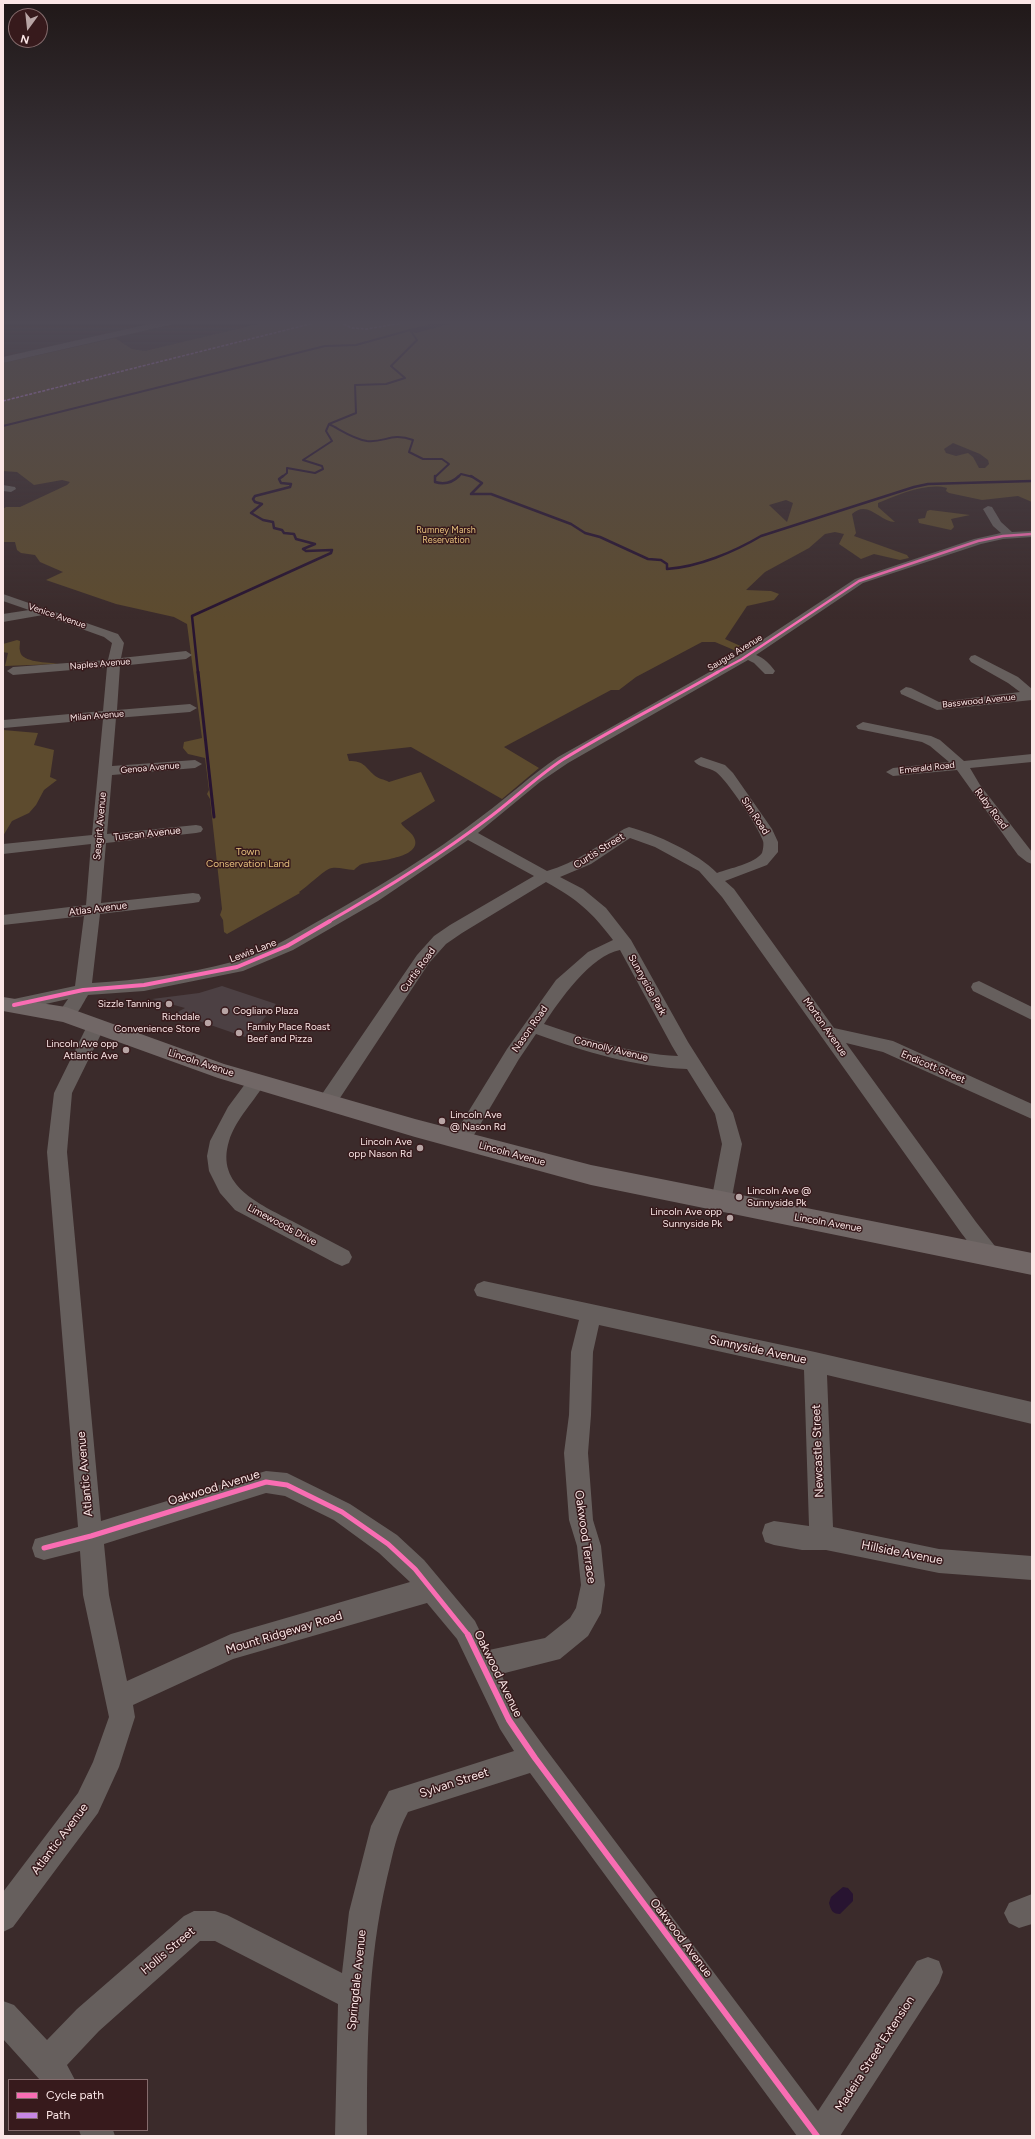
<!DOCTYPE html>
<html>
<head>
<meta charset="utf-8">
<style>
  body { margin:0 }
  #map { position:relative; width:1035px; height:2139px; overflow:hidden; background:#3b2b2b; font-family:Figtree,sans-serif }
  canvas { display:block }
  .frame { position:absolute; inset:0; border:4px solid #fbe6e6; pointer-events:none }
  .legend { position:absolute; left:8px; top:2079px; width:140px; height:52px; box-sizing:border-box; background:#371a1c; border:1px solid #856c6d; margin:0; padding:5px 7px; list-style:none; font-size:12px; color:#fbe6e6 }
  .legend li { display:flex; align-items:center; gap:8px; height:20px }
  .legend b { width:20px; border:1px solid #856c6d }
  .north { position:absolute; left:8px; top:8px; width:40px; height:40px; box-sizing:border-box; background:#371a1c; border:1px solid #856c6d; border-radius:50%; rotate:195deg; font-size:11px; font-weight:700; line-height:16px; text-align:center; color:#fbe6e6 }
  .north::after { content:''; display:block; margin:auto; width:14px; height:18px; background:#b8a5a5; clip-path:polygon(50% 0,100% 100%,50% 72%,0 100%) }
</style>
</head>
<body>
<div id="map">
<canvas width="1035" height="2139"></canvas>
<div class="frame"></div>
<ul class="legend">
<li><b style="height:5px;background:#f96db3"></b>Cycle path</li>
<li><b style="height:5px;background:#c787e3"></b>Path</li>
</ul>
<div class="north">N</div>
</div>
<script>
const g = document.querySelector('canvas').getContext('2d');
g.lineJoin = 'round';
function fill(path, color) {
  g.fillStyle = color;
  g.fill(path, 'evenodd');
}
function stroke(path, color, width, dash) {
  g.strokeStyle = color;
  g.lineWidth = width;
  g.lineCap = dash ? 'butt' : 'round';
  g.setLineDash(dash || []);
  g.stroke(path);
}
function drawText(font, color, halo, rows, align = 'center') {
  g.font = font + ' Figtree,sans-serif';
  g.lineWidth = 3;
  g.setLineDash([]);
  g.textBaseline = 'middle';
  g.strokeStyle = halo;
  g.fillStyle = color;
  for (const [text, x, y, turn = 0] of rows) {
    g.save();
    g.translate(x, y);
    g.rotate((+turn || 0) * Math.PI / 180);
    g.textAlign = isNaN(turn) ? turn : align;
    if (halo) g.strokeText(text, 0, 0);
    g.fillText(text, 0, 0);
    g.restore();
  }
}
fill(new Path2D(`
  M270 321H1032V502L1018 496 982 500 949 493 946 491 947 488C927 482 897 495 878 503V507L895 522C880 522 868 499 852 514L856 533 854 536 907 555 909 558 900 560 874 554 861 559 839 544 844 534 835 532 825 534 809 548 765 572 746 590 771 591 779 594 774 600 747 606 725 639 747 649 741 653 715 642H702L636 677 619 690H611L504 747 539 768 502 799 411 747 347 754 349 761C364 761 364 766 374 775 378 779 384 779 389 782L421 772 435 801 401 823C404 829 413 832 415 840 420 859 372 861 362 864 359 865 356 868 354 870 346 870 339 867 332 868 326 868 307 887 299 892L300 893 227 934 224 932 223 920 220 915 222 909 210 799 207 794 209 790 205 758 188 754 183 748 184 742 202 738 187 624 174 617 116 604 46 580 63 572 40 562 35 555 21 553 17 550 15 542H3V509L6 507H20L67 485 70 482 62 480 34 485 17 472 3 471V363L115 338 132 349 145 351ZM953 443 980 454 988 460 989 464 985 468H979L973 457 968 453 956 456 946 453 944 449ZM786 500 793 503 787 522 769 505Z
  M930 510 970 515 951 519 954 527 951 530 919 523 918 519 925 518 927 511Z
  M17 640 20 641C20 645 19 648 20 651 21 663 49 662 58 664L5 666 8 653 3 652V644Z
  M3 730 38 733 34 745 54 750 50 777 57 780 44 790 36 805 29 813 12 821 3 836Z`), '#5d4b2e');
fill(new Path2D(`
  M444 321H460L416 333 406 330Z
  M843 1887 848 1888 853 1894V1901L840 1914C832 1914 831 1910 829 1903L831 1897Z`), '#281431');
stroke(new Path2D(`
  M429 325 447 321
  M410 330 417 340 391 366 405 378 386 384 355 385 356 413 329 424C341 430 353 439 367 441 385 443 391 432 413 440L409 452 423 459H442L449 464 435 477
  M3 426 325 346 356 345 410 330
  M282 477 287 473V468L315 473 323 469 322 466 303 460 332 441 326 431 329 424
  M458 477 461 474 473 477`), '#281431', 2);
stroke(new Path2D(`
  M435 476V482C445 485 452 483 459 476
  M471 476 482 483 471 494H491L571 524 585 533 600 537 648 559 661 560 667 564V569C698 567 734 552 761 536L914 487 928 484 1032 481
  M198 673 192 616 331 553 332 550 306 551 303 549 315 544 296 539 294 534 284 533 282 530 274 528 273 522 263 520 251 513 262 504 255 502 253 499 255 496 290 487 291 484 281 483 279 479 283 476`), '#281431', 2.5);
stroke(new Path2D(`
  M198 672 214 817`), '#281431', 3);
fill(new Path2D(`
  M222 986 276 1004 253 1032 250 1031 245 1037 176 1013 185 1008 152 999 199 993Z`), '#4c4043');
fill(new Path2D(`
  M3 485 15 487 16 489 11 492 3 491Z
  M988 506 992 507 1001 522 1012 532 1032 531V537L1003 539 981 544 863 583 756 655C764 658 770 664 775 671L773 674H765L754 663 748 660 568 763 540 782 478 833 547 871C576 863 599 845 624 829L629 827C656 834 698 853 717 873 730 868 754 864 762 853 763 850 764 844 763 841 759 828 727 780 716 772 709 767 699 768 694 761L701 757 725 765 733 773 772 829 778 842V852L767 865 725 881 734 889 834 1028 893 1041 1032 1104V1119L883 1052 846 1043 976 1222 1002 1255 999 1261C982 1267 972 1246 962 1234L722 897 699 871 655 847 630 838 591 864 560 877 583 889 606 908 631 940 688 1042 733 1113 742 1144 731 1202 728 1208 721 1210 714 1208 711 1202 722 1144 715 1114 687 1069C635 1067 585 1052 536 1034L519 1059 468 1145 461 1147 454 1145 452 1140 454 1135 507 1049 556 980 588 952 613 940C591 911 578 900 546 882L462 933 446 944 429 963 334 1107 327 1109 320 1107 318 1102 320 1097 417 955 434 936 450 925 534 876 468 840 378 901 293 950 243 971 144 991 88 995C81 1006 75 1024 60 1019L57 1015 68 999 14 1011 8 1009 5 1005 8 1001 14 999 75 986 84 916 3 925V915L86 905 91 844 3 854V844L92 835 103 719 4 728 3 720 103 711 107 667 13 675 7 671 13 667 108 660 112 643 104 637 43 615 3 622V614L29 610 3 601V594L118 634 124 643 121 658 186 651 192 655 186 659 120 666 117 710 190 704 197 708 190 712 116 718 112 766 195 760 202 764 195 768 112 775 107 834 196 825 201 826 203 829 201 832 196 833 106 843 101 903 193 893 199 894 201 898 199 902 193 903 100 914 92 983C139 980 187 974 232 962 264 954 294 935 322 919 377 888 432 855 482 816 508 797 531 775 558 757L738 656 855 579 974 539 1001 533 993 526 983 509ZM620 950 672 1046 678 1056C632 1054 587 1039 544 1024 559 1001 591 955 620 950Z
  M975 655 1018 677 1032 689V700L937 710 901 694 900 691 906 687 911 688 939 702 1020 692 1008 683 971 662 969 659 971 656Z
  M863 722 931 736 940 740 964 761 1032 754V762L970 768 980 785 1032 852V864L1027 862 1018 855 957 770 893 776 886 772 893 768 949 762 930 746 922 742 858 729 856 726Z
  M979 981 1032 1007V1020L973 991 971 987 973 983Z
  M96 1020 102 1022 105 1026 72 1093 67 1152 101 1521 266 1471 287 1473 350 1504 397 1535 424 1560 475 1621 489 1650 545 1638 570 1618 576 1608 581 1585 577 1546 569 1520 564 1453 569 1415 571 1352 579 1320 477 1296 474 1290 477 1284 484 1281 815 1352 1032 1402V1424L827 1375 833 1527 939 1549 1032 1556V1580L939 1573 826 1550H802L774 1545 765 1542 762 1533 765 1524 774 1521 809 1526 804 1370 599 1325 593 1352 591 1415 588 1453 593 1520 601 1546 605 1585 601 1613 588 1636 560 1659 501 1674 518 1711 545 1748 818 2111 917 1961 928 1957 939 1961 943 1972 939 1983 840 2136H797L530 1773 408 1812C396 1834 393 1854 387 1878 367 1963 367 2050 367 2136H335L338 2004 215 1941H200L99 2031 67 2065 75 2080H40L3 2039V2001L14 2005 47 2040 77 2009 184 1916 194 1911H215L227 1915 342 1973 349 1912 371 1826 389 1791 514 1751 500 1729 457 1639 427 1603 233 1659 133 1705 135 1717 119 1767 98 1813 13 1927 3 1932V1892L78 1793 93 1762 109 1717 83 1595 80 1551 44 1560 35 1557 32 1548 35 1539 78 1527 47 1152 54 1093 87 1026 90 1022ZM266 1493 285 1496 334 1520 379 1553 410 1582 231 1634 127 1681 109 1595 104 1544Z
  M257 1074 263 1076 266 1081C255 1101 236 1118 229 1141 215 1186 260 1204 292 1221 311 1231 330 1241 349 1251L352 1257 349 1263 342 1266 335 1263 235 1210 220 1193 209 1171 207 1156 210 1141 228 1107 251 1076Z
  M1032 1894V1924L1019 1928 1009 1923 1004 1913 1009 1903Z
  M79 2130H113L115 2136H81Z`), '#665f5d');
fill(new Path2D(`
  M162 321H179L174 324 3 363V357Z
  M3 997 66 1007 224 1064 415 1119 591 1165 1032 1253V1275L591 1185 415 1137 218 1078 63 1022 3 1011Z`), '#716766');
stroke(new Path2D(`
  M3 401 314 323 337 321 352 328 367 329 415 321`), '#c787e3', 1.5, [3, 1.5]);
stroke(new Path2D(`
  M716 673 742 659 859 581 978 541 1003 536 1032 534`), '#f96db3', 2.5);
stroke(new Path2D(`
  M328 922C382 891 436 858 486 820 512 801 535 778 562 760 612 729 666 702 718 672`), '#f96db3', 3);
stroke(new Path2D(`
  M14 1005 83 990 144 985 237 967 287 946 330 921`), '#f96db3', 4);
stroke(new Path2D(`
  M44 1548 91 1536 266 1482 287 1485 342 1512 388 1544 415 1569 469 1636`), '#f96db3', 5);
stroke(new Path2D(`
  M468 1635 509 1720 535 1758 817 2136`), '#f96db3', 6);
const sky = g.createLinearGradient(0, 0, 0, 620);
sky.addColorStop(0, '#201818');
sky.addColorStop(0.52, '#4f4a55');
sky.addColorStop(1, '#4f4a5500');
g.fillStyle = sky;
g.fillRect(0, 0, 1035, 620);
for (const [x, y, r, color] of [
  [169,1004,4,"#b8a5a5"],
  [225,1011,4,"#b8a5a5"],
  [208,1023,4,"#b8a5a5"],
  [239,1033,4,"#b8a5a5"],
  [126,1050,4,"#b8a5a5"],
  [442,1121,4,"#b8a5a5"],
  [420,1148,4,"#b8a5a5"],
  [739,1197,4,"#b8a5a5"],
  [730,1218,4,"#b8a5a5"]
]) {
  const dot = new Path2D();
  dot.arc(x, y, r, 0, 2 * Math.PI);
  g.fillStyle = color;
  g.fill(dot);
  stroke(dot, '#371a1c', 1.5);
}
drawText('9px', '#e5c07d', '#371a1c', [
  ["Rumney Marsh",446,530],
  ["Reservation",446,540]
]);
drawText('9px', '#fbe6e6', '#371a1c', [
  ["Venice Avenue",57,616,19],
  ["Saugus Avenue",735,653,-31],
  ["Naples Avenue",100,664,-5],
  ["Basswood Avenue",979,701,-6],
  ["Milan Avenue",97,716,-5],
  ["Genoa Avenue",150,768,-5],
  ["Emerald Road",927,768,-6]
]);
drawText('10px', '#fbe6e6', '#371a1c', [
  ["Ruby Road",991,809,53],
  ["Sim Road",755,816,57],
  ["Seagirt Avenue",100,826,-85],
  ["Tuscan Avenue",147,834,-6],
  ["Curtis Street",599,851,-32],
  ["Atlas Avenue",98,909,-7],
  ["Lewis Lane",253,951,-21],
  ["Curtis Road",418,970,-54],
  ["Sunnyside Park",647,985,61],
  ["Morton Avenue",825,1027,55],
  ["Nason Road",530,1029,-55],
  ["Connolly Avenue",611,1049,14],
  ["Lincoln Avenue",201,1063,18],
  ["Endicott Street",933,1067,23],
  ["Lincoln Avenue",512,1154,15],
  ["Lincoln Avenue",828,1223,10],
  ["Limewoods Drive",282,1225,28]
]);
drawText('10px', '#e5c07d', '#371a1c', [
  ["Town",248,852],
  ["Conservation Land",248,864]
]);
drawText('10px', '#fbe6e6', '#371a1c', [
  ["Sizzle Tanning",161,1004],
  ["Cogliano Plaza",233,1011,"left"],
  ["Richdale",200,1017],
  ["Convenience Store",200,1029],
  ["Family Place Roast",247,1027,"left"],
  ["Beef and Pizza",247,1039,"left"],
  ["Lincoln Ave opp",118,1044],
  ["Atlantic Ave",118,1056],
  ["Lincoln Ave",450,1115,"left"],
  ["@ Nason Rd",450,1127,"left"],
  ["Lincoln Ave",412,1142],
  ["opp Nason Rd",412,1154],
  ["Lincoln Ave @",747,1191,"left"],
  ["Sunnyside Pk",747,1203,"left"],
  ["Lincoln Ave opp",722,1212],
  ["Sunnyside Pk",722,1224]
], 'right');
drawText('12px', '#fbe6e6', '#371a1c', [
  ["Sunnyside Avenue",758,1350,12],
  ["Newcastle Street",818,1451,-92],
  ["Atlantic Avenue",85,1474,-95],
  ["Oakwood Avenue",214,1488,-17],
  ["Oakwood Terrace",585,1537,82],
  ["Hillside Avenue",902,1553,11],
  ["Mount Ridgeway Road",284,1633,-17],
  ["Oakwood Avenue",498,1674,64],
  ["Sylvan Street",454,1783,-18],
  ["Atlantic Avenue",60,1839,-53],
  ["Oakwood Avenue",681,1938,53],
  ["Hollis Street",168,1951,-40],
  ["Springdale Avenue",357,1980,-84],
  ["Madeira Street Extension",875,2054,-57]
]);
</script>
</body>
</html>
